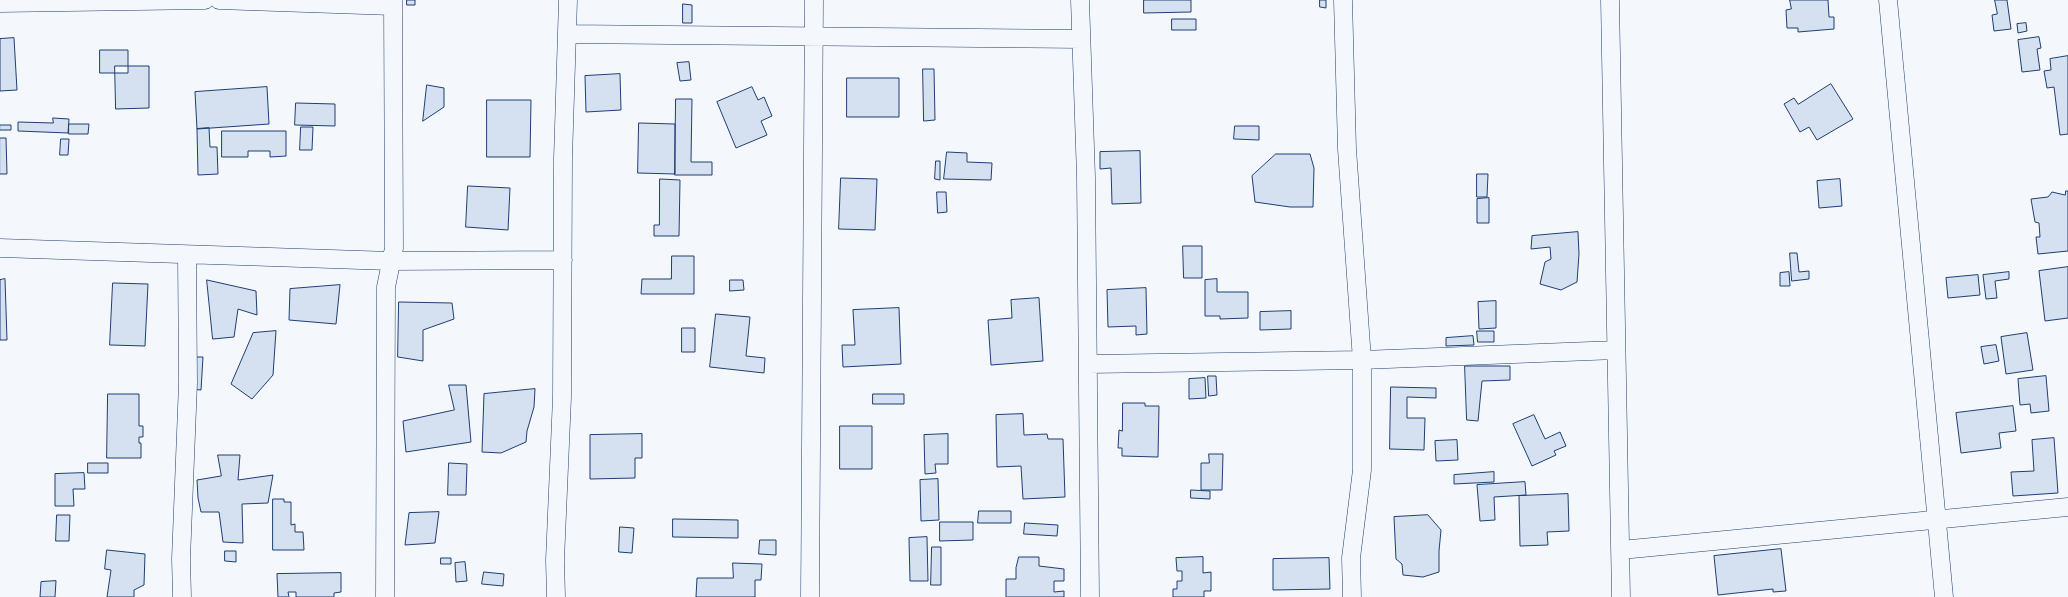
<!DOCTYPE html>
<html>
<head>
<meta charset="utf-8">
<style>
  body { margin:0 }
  canvas { display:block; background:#f4f7fb }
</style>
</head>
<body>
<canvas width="2068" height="597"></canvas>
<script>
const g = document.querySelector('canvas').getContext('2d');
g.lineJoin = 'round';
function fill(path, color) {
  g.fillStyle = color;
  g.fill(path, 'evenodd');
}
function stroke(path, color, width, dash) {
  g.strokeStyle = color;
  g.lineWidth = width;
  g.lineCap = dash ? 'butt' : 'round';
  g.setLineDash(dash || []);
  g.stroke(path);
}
const building = new Path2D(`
  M407 0H415V5H407Z
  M1144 0H1191V12L1144 13Z
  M1320 0H1326V8L1320 7Z
  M1790 0H1828L1829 17H1834V29L1798 32V28H1787L1786 10 1791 9Z
  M1995 0H2007L2011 29 1994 31 1992 15 1997 14Z
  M683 4 692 5V23H683Z
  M1172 19H1196V30H1172Z
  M2026 23 2027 31 2018 33 2017 24Z
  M2039 37 2041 48 2037 49 2040 70 2022 72 2018 40Z
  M14 38 17 90 0 91V39Z
  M100 50H128V73H100Z
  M2068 56V134L2060 135 2054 87 2047 88 2044 71 2051 70 2050 59Z
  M689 62 691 80 680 81 677 63Z
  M115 66H149V108L116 109Z
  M923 69H934L935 120 924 121Z
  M620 74 621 110 586 112 585 76Z
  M847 78H899V117H847Z
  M1831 84 1853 119 1817 140 1809 127 1800 132 1784 104 1794 98 1798 104Z
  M427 85 444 88V107L423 121Z
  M267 87 269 124 197 129 195 92Z
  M752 87 758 100 764 97 772 116 761 121 767 135 736 148 717 102Z
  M676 99H692L691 162H712V175H675Z
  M487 100H531L530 157H487Z
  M296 103 335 104V126L295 125Z
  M53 118 69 119 68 133 18 131V122L53 123Z
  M639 123 675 124V174L638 173Z
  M69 124H89L88 134H69Z
  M0 125H11V130H0Z
  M1235 126H1259V140L1234 139Z
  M301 127H313L312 150H300Z
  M209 128 210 147H217L218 174 198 175 197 129Z
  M222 131H286V156L270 157V151H248V157H222Z
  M0 138H6L7 174H0Z
  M61 139H69L68 155H60Z
  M1140 151 1141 203 1112 204 1111 168 1100 169V152Z
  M947 152 967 153V162L992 163 991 180 944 179Z
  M1276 154H1310L1314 168 1313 207H1290L1255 202 1252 176Z
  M936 161H940V180L935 179Z
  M1477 174H1488L1487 197H1477Z
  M841 178 877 179 875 230 839 229Z
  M660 179 680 180 679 236H654V225H659Z
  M1840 179 1842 206 1819 208 1817 181Z
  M468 186 510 188 508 230 466 227Z
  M2066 191H2068V251L2038 254 2036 237H2040L2039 223 2035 222 2031 199 2048 197 2052 192 2065 195Z
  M937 192H946L947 212 938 213Z
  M1489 198V223H1477V199Z
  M1578 232 1579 254 1577 282 1561 290 1540 284 1545 262 1551 259 1550 247 1531 249 1532 236Z
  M1183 246H1202V278H1184Z
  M1790 253H1797L1799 272 1809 271V279L1792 281Z
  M672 256H694V294H641L642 279H671Z
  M2068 267V318L2045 321 2039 271Z
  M1789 272 1790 286H1780V273Z
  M2009 272V279L1995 281 1997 298 1986 299 1983 275Z
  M1978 275 1980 295 1948 298 1946 278Z
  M5 279 7 340H0V280Z
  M1217 279V292H1248V318L1220 319V316H1205V280Z
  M207 280 256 291 257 315 238 309 234 337 213 339Z
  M730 280H743L744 290 730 291Z
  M113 283 148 284 145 346 110 345Z
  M340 285 336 324 289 320 290 289Z
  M1146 288 1147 334 1136 335V326L1108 327 1107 290Z
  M1039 298 1043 361 991 365 988 320 1012 318 1011 300Z
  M1496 301V328L1479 329 1478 302Z
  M399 302 452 303 454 319 423 330V361L398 357Z
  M899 308 901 364 843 367 842 345H855L853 310Z
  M1291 311V329L1260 330V312Z
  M716 314 750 317 746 356 765 358 764 373 710 367Z
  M682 328H695V352H682Z
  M276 331 273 375 252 399 231 384 253 333Z
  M1477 331H1494V342H1478Z
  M2027 333 2033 370 2006 374 2001 337Z
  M1473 336 1474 345 1446 346V338Z
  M1996 345 1999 361 1984 364 1981 347Z
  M193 357H203L201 390 191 389Z
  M1465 366H1510V380L1482 381 1478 421 1467 420Z
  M1208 376H1216L1217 395 1209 396Z
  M2046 376 2049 411 2031 413 2030 404 2020 405 2018 379Z
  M1205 378 1206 398 1189 399V379Z
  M449 385H466L471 442 406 452 403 421 454 410Z
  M1391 387 1436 388V398L1407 397V418H1425L1424 450 1390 449Z
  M535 389 534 407 527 431 526 442 501 453 482 452 484 394Z
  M108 394H139V426H143V437H139V443H141V458H107Z
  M873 394H904V404H873Z
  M1123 403H1145V406H1159L1158 457 1122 456V448H1118L1119 430 1122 431Z
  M2013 406 2016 431 1999 433 2001 448 1961 453 1956 413Z
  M1023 414 1024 435 1047 434 1048 439H1063L1065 497 1023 499 1021 466 997 467 996 415Z
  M1534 415 1545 439 1560 432 1566 446 1554 451 1556 455 1532 466 1513 424Z
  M840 426H872V469H840Z
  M642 434V458H635V478L590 479V435Z
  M948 434V464H935L936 473 925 474 924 435Z
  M2054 438 2058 493 2013 496 2011 472 2034 471 2032 440Z
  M1457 440 1458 460 1436 461 1435 441Z
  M1209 454H1223L1222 490H1201V463H1209Z
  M218 455H240L238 480 273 475 268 503 242 504 243 543 223 542 219 512H201L198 498 197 480 221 476Z
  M88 463H108V473H88Z
  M449 463 467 464 466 495H448Z
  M1494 472V482L1454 484V475Z
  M84 473 85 489H73L74 506H55V474Z
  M938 479 939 520 921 521 920 480Z
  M1525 482 1526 495 1494 497 1495 520 1480 521 1477 485Z
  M1191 490 1210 491V499L1191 498Z
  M1568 494 1569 531 1547 532 1548 545 1520 546 1519 496Z
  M273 499H284V502H291V525L295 524V532H303L304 550H273Z
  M979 511H1011V523H978Z
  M439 512 435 543 405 545 409 513Z
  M57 515H70L69 541H56Z
  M1428 515 1441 530 1439 551V572L1423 577 1403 575 1402 564 1396 559 1394 517Z
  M673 519 738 520V538L673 537Z
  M940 522H973V540L940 541Z
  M1025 523 1058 525 1057 536 1024 534Z
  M620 527 634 528 632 553 619 552Z
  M927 537 928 581H910L909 538Z
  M760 540H776V555L759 554Z
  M932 547H941V585H931Z
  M1781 549 1786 591 1773 592V589L1718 595 1714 556Z
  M107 550 145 554 144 585 134 590V597H107L111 570 105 569Z
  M225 551H236V562L225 561Z
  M1019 557H1039V566L1064 569V581H1054V592L1064 591V597H1006V579H1016V568Z
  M1203 557V573L1211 572V591H1204V597H1173V589H1177V581H1182V571H1177L1176 558Z
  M441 558H451V564H441Z
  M1329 558 1330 589 1273 590V559Z
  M465 562 467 581 456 582 455 563Z
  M733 563 762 564 761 580H755V597H696L697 578H733Z
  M484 572 504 574 503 586 482 584Z
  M341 573V592L334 593V597H296V592H288L289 597H278L277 574Z
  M56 581 55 597H40L41 582Z`);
fill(building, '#d5e0f0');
stroke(building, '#1d3f73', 1);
const minor = new Path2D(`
  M219 0 393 6
  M1080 0 1086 177 1090 597
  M1343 0 1347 149 1362 360V470L1351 558 1352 597
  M1610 0 1621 597
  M1888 0 1944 597
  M0 3 205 0
  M567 34 1081 39
  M0 248 391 261 563 260
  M1089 364 1362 360 1616 350
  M1621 550 2068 507
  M182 597 181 559 188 383 187 256
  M385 597 386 287 394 248 393 0
  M556 597 555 560 562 397 563 159 568 0
  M810 597 814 0`);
stroke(minor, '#1d3f73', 19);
stroke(minor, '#f4f7fb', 18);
</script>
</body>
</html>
